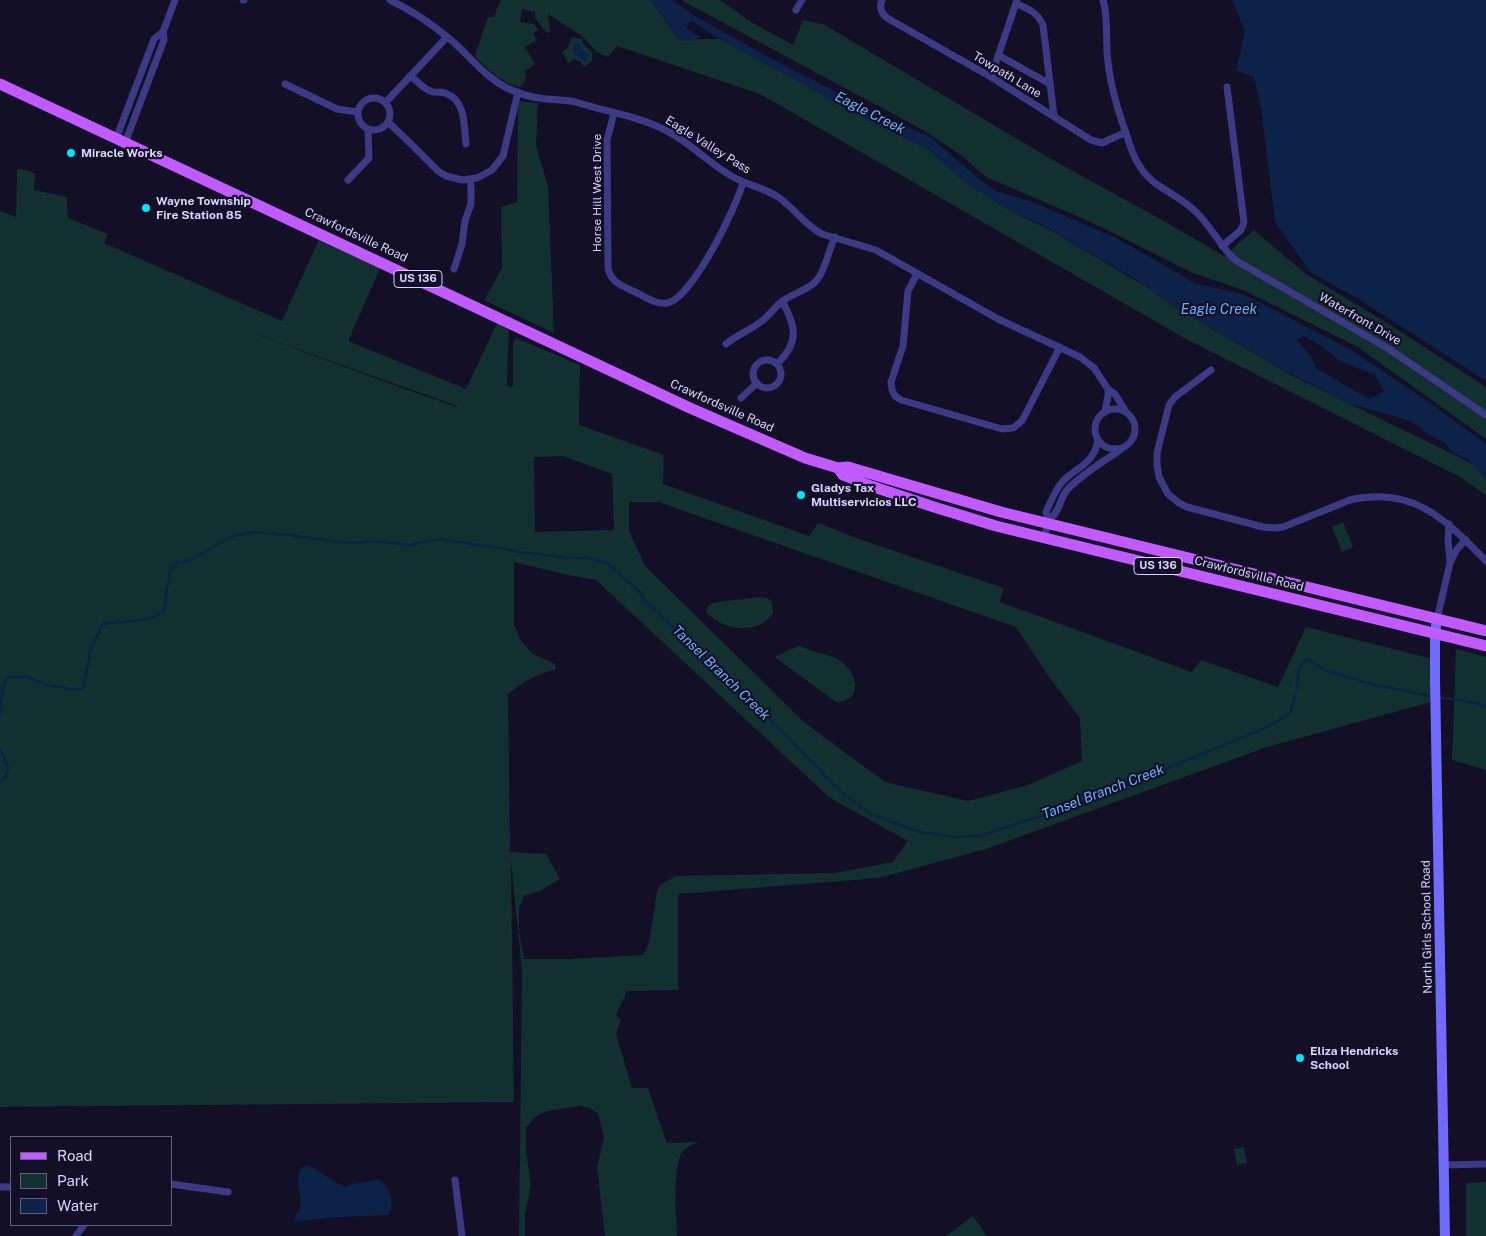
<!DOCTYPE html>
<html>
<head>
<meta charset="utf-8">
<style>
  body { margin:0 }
  #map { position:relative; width:1486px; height:1236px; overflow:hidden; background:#130f26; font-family:"Public Sans",sans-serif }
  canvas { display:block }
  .legend { position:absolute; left:10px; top:1136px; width:162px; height:90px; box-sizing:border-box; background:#130f26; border:1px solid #625e7d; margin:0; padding:6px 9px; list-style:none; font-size:15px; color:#d9d4ff }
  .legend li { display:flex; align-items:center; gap:10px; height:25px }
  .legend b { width:25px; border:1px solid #625e7d }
</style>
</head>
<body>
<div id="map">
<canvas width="1486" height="1236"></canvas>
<ul class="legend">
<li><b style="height:6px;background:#c25bff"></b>Road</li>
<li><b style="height:14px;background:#12302f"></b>Park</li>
<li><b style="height:14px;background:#0c2248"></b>Water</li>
</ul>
</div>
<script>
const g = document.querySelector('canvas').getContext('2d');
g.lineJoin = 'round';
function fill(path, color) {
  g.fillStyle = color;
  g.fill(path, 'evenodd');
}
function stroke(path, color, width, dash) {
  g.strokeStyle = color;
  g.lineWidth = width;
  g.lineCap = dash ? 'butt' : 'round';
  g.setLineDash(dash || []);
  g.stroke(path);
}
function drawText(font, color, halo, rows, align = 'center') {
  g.font = font + ' "Public Sans",sans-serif';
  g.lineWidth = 4.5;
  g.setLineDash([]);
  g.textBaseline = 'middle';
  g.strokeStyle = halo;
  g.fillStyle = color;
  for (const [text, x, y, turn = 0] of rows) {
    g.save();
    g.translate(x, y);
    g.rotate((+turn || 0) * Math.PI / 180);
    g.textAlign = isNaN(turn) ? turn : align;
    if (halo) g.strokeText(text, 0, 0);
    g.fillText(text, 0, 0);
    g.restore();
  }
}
fill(new Path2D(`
  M501 0H651L678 39H720L928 149 965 182 1022 217 1045 227 1145 286 1175 307 1293 376 1473 464 1486 478V495L1460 477 1186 339 760 94 617 46 608 57 597 52 582 36 548 14 550 32 547 33 535 18V12L522 9 520 22 534 24 538 30 533 33 537 40 525 47 535 64 525 71C527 78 526 83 520 87 503 84 487 69 475 56L488 17H494Z
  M681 0H720L751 22 793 45 803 20 823 24 1051 159 1162 220 1224 256 1254 230 1306 274 1392 326 1486 387V439L1358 347 1243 290 1193 273 1091 222 986 177 961 155 923 130Z
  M571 37 582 39V43L592 52V61L584 67 580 61H577L575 59 568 63 562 52 568 48Z
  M518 101 538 103 536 146 548 186 554 333 484 300 502 268 501 207 517 202Z
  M17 169 27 170 35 174 34 190 67 197 68 218 108 234 104 243 282 321 321 235 382 264 348 341 466 389 499 319 509 323 507 386 513 387V343L516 338 580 365 579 425 664 455 663 484 809 536 818 523 859 539 1004 588 1000 602 1192 672 1201 660 1278 687 1306 627 1433 659 1431 702 1267 747 986 849 878 878 678 894V990L627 991 616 1015 621 1020 616 1034 632 1088H648L667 1143 698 1142C693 1145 687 1147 684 1150 671 1162 677 1218 677 1236H605L597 1167 604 1137 598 1114 590 1108 581 1106 547 1111 538 1115 526 1127V1152L531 1185 525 1214V1236H519L522 970 511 861 514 1102 0 1107V211L16 217ZM241 329 457 406V407L411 391ZM563 456 612 474 614 530 535 532 534 457ZM629 502H658L1016 627 1047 674 1080 718 1082 761 1028 785 968 801 885 782 805 723 645 566 629 531ZM514 562 568 575 596 580 830 798 908 841 893 862 835 873 676 876 660 885 657 891 649 942 643 955 569 959H524L519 932V908L524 896 540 891 560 879 546 854 510 852 508 694C524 681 536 675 556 669L555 664 533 654 521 641 514 625Z
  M1343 522 1353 547 1342 552 1332 527Z
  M761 597 767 598 772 602 773 613C757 636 724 631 706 612L709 605 716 602Z
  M798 646C804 647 807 649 813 651 821 654 831 655 839 660 858 672 864 701 836 702L776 658V656Z
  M1456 649 1486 657V770L1452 760Z
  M1244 1147 1247 1163 1237 1165 1234 1149Z
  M1486 1182V1236H1466V1183Z
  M973 1216 987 1236H946Z`), '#12302f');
fill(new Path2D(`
  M650 0H672L695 16 772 59 891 120 930 137 984 183 999 192 1030 201 1116 238 1197 284 1243 294 1353 351 1433 405 1486 444V477L1467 459 1453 453 1445 443 1427 434 1419 426 1405 419 1347 403 1280 368 1175 307 1137 280 1078 246 1043 225 1016 214 997 203 965 182 928 149 875 124 720 39 693 22H688L687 28 694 34 699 36 697 40 684 41 678 39 660 12ZM1304 336 1321 346 1340 361 1375 375 1384 392 1369 399 1317 369 1311 356 1297 340Z
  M1232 0H1486V381L1357 298 1310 272 1275 222 1261 108 1254 77 1236 71 1245 31Z
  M574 43 580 44 582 49 590 55 584 62 580 57 575 56 573 49Z
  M308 1165C322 1171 332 1183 347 1187 358 1181 366 1183 377 1179 379 1181 382 1182 384 1184 391 1191 395 1208 388 1215L324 1218 294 1222C295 1215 300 1211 301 1204 301 1194 292 1166 308 1165Z`), '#0c2248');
stroke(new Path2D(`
  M1438 697 1470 702 1486 707
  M0 715C3 702 0 688 8 677H28L47 685 79 690 84 687 90 651 103 624C120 619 153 626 164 609L170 570 178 562H183L192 559 233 536 254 532 287 535 348 543 377 541 408 545 439 539 511 550 518 552 563 557 589 558 608 564 641 593 644 600 760 709 840 791 872 815 917 831 952 837 979 836 1090 800 1270 726 1290 713C1292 707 1294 700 1296 693 1298 682 1296 665 1307 659L1327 671 1375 685 1432 696
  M0 749 9 770 5 778 0 782`), '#0c2248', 2.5);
stroke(new Path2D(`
  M243 0H244
  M390 0C413 11 432 24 451 40 471 57 484 77 509 89 520 94 534 98 546 99 556 100 566 100 576 102 606 112 639 116 667 131 691 143 709 164 733 177 748 185 764 188 778 197 795 209 804 224 822 234L876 250 998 319 1080 357 1094 368 1108 389V396L1105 411
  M882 0C879 7 881 13 887 18L991 77 1091 140 1102 143 1126 132
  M1103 0C1109 20 1105 41 1108 62 1111 92 1122 122 1132 151 1138 166 1147 179 1161 187 1173 195 1185 201 1196 212 1211 226 1220 246 1235 260L1389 349 1486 415
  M1016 4C1028 8 1038 13 1043 25L1054 116
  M796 10 802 0
  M998 55 1050 84
  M411 76C418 82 424 90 433 92 437 92 441 92 445 93 466 100 464 126 466 144
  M991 77 1017 0
  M285 84 337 109 358 112
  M358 114a16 16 0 1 1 32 0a16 16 0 1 1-32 0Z
  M385 103 447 37
  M614 113 607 140 608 268C611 283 623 286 635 292 644 296 656 305 667 303 692 299 737 206 743 182
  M388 122 408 141 438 171 446 176 462 180 477 178 492 170 503 156 518 92
  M116 139 154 39 163 32
  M125 143 164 40 163 32 175 0
  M348 180 369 158 368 129
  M1222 246 1241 230 1244 222 1227 87
  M454 269 462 244 465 221 471 204V186L470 180
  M917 274 908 291 903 346 891 382 892 390 895 396 901 400 1002 429 1013 428 1022 421 1060 347
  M726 344C737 335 750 330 762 321 770 315 775 306 784 300 794 293 809 290 817 280 826 269 828 251 835 237
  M753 374a14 14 0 1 1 28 0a14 14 0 1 1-28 0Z
  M777 364C800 342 796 326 782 301
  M1211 370 1175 397 1169 405 1157 453V465L1159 477 1168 494 1179 503 1187 507 1263 527 1275 528 1283 527 1350 500C1414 486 1445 519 1486 561
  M1108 389 1115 394 1126 412
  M741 398 757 383
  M1095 429a20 20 0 1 1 40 0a20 20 0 1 1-40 0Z
  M1049 520C1060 512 1059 500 1067 490 1079 476 1104 461 1120 450
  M1044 538 1049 520 1046 512C1051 501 1055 490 1063 481 1078 466 1094 464 1098 440
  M1450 563 1457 549 1466 540
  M1437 619 1450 563 1448 540 1449 524
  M1444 1165 1486 1164
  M455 1180 462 1236
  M171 1184 228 1192
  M0 1187H11
  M76 1236 84 1225`), '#3d3a85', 7);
stroke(new Path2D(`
  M1437 619 1435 633V679L1445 1236`), '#6f6bff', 10);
stroke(new Path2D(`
  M0 84 690 408 805 458 838 468 848 467 1001 512 1486 631
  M838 468 843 475 868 485 934 507 996 526 1486 646`), '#c25bff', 11);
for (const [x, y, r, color] of [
  [71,153,5,"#00e5ff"],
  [146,208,5,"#00e5ff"],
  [801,495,5,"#00e5ff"],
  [1300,1058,5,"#00e5ff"]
]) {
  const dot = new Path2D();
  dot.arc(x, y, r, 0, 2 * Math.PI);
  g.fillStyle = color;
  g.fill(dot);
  stroke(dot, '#130f26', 2);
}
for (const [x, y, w] of [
  [418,279,48],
  [1158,566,48]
]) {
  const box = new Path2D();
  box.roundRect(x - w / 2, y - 8.5, w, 17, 4);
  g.fillStyle = '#130f26';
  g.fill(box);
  stroke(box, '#d9d4ff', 1);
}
drawText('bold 11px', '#d9d4ff', null, [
  ["US 136",418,279],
  ["US 136",1158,566]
]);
drawText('12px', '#d9d4ff', '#130f26', [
  ["Towpath Lane",1007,75,31],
  ["Eagle Valley Pass",708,145,32],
  ["Horse Hill West Drive",597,193,-90],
  ["Crawfordsville Road",356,235,25],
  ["Waterfront Drive",1360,319,30],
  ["Crawfordsville Road",722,406,24],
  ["Crawfordsville Road",1249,574,14],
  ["North Girls School Road",1427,927,-91]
]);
drawText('bold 12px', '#d9d4ff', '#130f26', [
  ["Miracle Works",81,153],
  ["Wayne Township",156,201],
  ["Fire Station 85",156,215],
  ["Gladys Tax",811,488],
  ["Multiservicios LLC",811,502],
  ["Eliza Hendricks",1310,1051],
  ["School",1310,1065]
], 'left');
drawText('italic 14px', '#62b6ff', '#130f26', [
  ["Eagle Creek",870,113,27],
  ["Eagle Creek",1219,310],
  ["Tansel Branch Creek",721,673,44],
  ["Tansel Branch Creek",1103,792,-21]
]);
</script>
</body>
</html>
